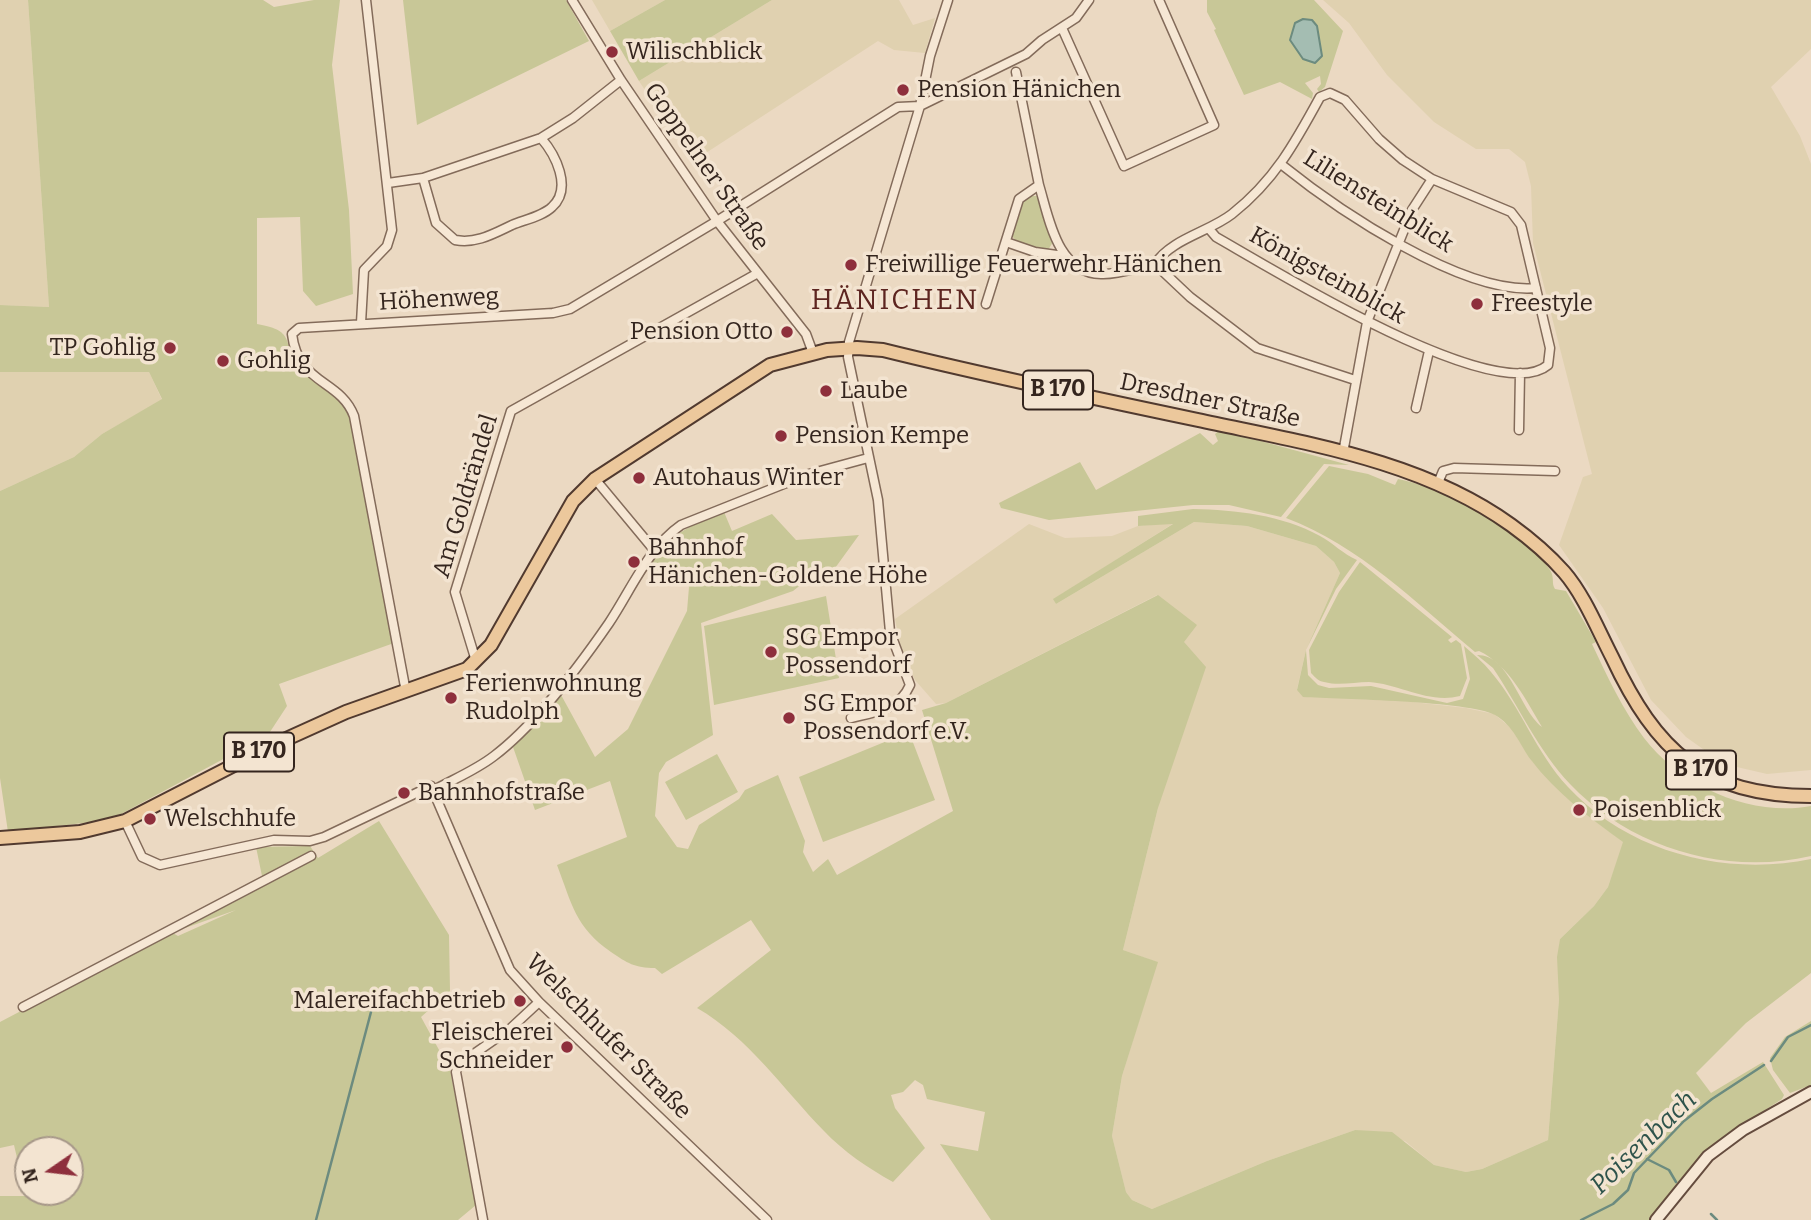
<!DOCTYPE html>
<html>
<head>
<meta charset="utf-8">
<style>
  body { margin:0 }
  #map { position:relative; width:1811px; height:1220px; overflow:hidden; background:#ebd9c2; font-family:Bitter,serif }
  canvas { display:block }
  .north { position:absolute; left:14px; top:1136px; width:70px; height:70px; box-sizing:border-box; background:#f3e4d1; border:2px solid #a79889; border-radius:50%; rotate:256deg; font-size:19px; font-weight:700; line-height:28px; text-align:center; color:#34251e }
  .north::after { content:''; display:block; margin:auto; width:24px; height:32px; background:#8e2f3c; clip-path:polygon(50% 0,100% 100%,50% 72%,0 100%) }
</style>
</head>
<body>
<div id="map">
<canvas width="1811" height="1220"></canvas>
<div class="north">N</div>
</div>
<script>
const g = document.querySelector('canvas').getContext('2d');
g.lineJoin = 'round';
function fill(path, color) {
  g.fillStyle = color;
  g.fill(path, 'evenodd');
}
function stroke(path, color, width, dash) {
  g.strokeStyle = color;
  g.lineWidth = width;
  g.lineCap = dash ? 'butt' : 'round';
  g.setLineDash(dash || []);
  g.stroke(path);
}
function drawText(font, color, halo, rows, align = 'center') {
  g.font = font + ' Bitter,serif';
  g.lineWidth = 7;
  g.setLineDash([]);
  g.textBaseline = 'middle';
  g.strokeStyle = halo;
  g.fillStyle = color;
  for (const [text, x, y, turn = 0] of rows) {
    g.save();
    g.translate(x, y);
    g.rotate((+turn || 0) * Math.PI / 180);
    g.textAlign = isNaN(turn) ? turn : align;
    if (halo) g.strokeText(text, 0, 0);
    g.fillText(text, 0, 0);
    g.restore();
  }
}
fill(new Path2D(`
  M0 0H28L49 307 0 305Z
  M592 0H665L610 31Z
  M772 0H899L913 25 935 18 925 53 894 50 878 41 692 162 639 81Z
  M1323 0H1811V49L1771 87 1800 136 1811 164V770L1767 774 1724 764 1686 737 1651 700 1603 608 1559 545 1583 477 1592 474 1533 243 1531 186 1525 162 1509 149H1476L1434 122 1387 75 1349 23Z
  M41 371 149 372 162 400 102 434 74 457 0 491V372Z
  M1194 522 1247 526 1316 546 1334 562 1340 573 1306 650 1297 689 1466 708 1494 714 1511 728 1532 761 1600 825 1624 842 1608 887 1594 906 1560 939 1559 999 1548 1140 1482 1169 1466 1172 1434 1165 1405 1141 1355 1130 1267 1161 1152 1209 1132 1200 1126 1192 1112 1136 1122 1076 1157 962 1123 950 1158 808 1184 641 1157 595 946 703 936 704 915 680 902 653 895 619 1029 524 1065 538 1112 536 1138 526 1174 523 1054 599 1056 604Z`), '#e0d1b0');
fill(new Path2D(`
  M28 0H263L274 7 314 0H340L332 65 349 210 353 294 316 306 303 291 300 217 257 218V324C299 331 280 345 300 366 315 381 332 394 347 407L351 415 394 643 279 684 287 706 268 735 121 814 91 822 8 832 0 778V491L74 457 102 434 162 399 149 372H0V305L49 307Z
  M403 0H566L589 41 417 125Z
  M665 0H772L639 81 610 31Z
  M1207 0H1314L1343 31 1325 87 1319 92 1317 89 1321 84 1320 76 1305 83 1313 93 1312 99 1280 82 1244 95 1214 30 1216 29 1207 12Z
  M1026 196H1038L1053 242 1048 250 1017 242 1012 236 1021 204Z
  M1220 430 1349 465 1324 464 1281 517 1229 505H1193L1049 520 1001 508 999 503 1080 462 1096 490 1200 433 1213 445 1218 441 1215 434Z
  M1329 466 1368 474 1395 485 1398 479C1447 489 1522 525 1550 570 1555 578 1551 583 1555 589L1566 591 1596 642 1592 644C1607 676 1623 710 1644 738 1682 787 1751 817 1811 806V856C1725 876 1631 848 1570 784 1539 752 1518 705 1493 668L1477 655C1510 655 1519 709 1542 727 1526 700 1509 665 1479 651L1475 652C1415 602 1360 546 1286 518Z
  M1193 509C1236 510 1282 515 1320 536 1333 543 1343 554 1357 560L1336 589 1306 650 1308 675 1318 685 1329 688 1371 686 1447 703 1463 699 1470 679 1464 646C1473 654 1483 662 1491 672 1521 707 1536 753 1568 787 1628 852 1725 877 1811 859V973L1746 1023 1696 1073 1711 1093 1763 1062 1784 1095 1782 1099 1718 1141 1696 1161 1649 1220H991L940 1144 978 1151 985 1112 927 1099 923 1085 915 1080 903 1092 891 1095 895 1108 925 1148 893 1182C868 1168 844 1152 824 1131 783 1089 749 1038 697 1008L771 950 751 920 662 974 655 968C635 968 627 963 611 952 575 927 572 904 557 865L627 837 610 781 535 810 513 747 560 693 595 757 628 729 687 611 689 587 674 566 659 578 649 566C670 533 688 527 724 512L732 531 772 514 796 540 859 535 830 575 812 576 793 591 701 623 713 735 666 762 659 773 655 816 677 847 688 849 699 825 739 799 745 790 778 775 805 841 803 852 813 872 828 859 837 875 953 811 922 710 946 703 1158 595 1197 625 1184 642 1206 667 1158 808 1123 950 1158 962 1122 1076 1112 1136 1126 1192 1132 1200 1152 1209 1267 1161 1355 1130 1392 1132 1434 1165 1466 1172 1482 1169 1548 1140 1559 999 1557 957 1560 939 1594 906 1608 887 1623 842C1590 818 1556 793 1531 760 1520 745 1513 725 1495 715 1470 701 1339 699 1303 697L1297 690 1306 650 1340 573 1334 562 1316 546 1247 526 1194 522 1056 604 1053 599 1173 524 1138 526V516Z
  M1360 562 1452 637 1448 640 1451 643 1456 640 1461 644 1467 678 1460 696C1428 704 1400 684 1369 682 1354 682 1339 686 1324 682 1318 681 1316 678 1311 673L1309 650 1339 592Z
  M826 596 839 678 714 705 704 626Z
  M909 732 935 800 823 842 799 777Z
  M717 754 738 792 686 820 665 782Z
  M379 821 449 935 450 991 421 1017 450 1070 476 1205 458 1220H0V1196H26L14 1145 0 1148V1022L171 932 178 936 236 910 185 928H178L176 923 262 876 256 847 310 846 318 858ZM28 1150H70V1192H28Z
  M1811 1021V1085L1790 1093 1773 1070 1770 1058 1785 1037Z`), '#c8c797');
const water = new Path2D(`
  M1303 19 1312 20 1317 26 1322 56 1315 63 1303 59 1290 40 1295 23Z`);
fill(water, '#a4bdb2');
stroke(water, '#6c8b7f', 2);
stroke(new Path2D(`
  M1771 1061 1788 1037 1811 1025
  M1647 1159 1669 1170 1676 1182
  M1711 1214 1717 1220
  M316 1220 371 1012
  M1581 1220 1613 1204 1628 1190 1634 1173 1684 1121 1712 1099 1764 1065`), '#6c8b7f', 2.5);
const minor = new Path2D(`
  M572 0 621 80 717 221 806 334 813 353
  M1062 28 1124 166 1214 125 1159 0
  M1282 165C1338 210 1463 295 1536 288
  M423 178 436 223 455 240C476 244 493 234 512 225 524 220 543 216 552 207 573 188 555 154 541 138
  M388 183 423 178 541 138 573 118 621 80
  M1039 185C1049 218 1057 273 1101 274 1119 275 1138 267 1155 264 1171 239 1209 232 1232 214 1274 181 1295 143 1320 97L1330 93 1345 100 1379 139 1403 160 1432 179 1511 212 1521 225 1550 348 1548 365C1497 409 1269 267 1216 237L1210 230
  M1006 242 1035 252 1064 256
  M1155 264 1190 297 1257 348 1355 380
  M986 304 1019 199 1039 185 1016 72
  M361 323 364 270 387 246 392 230 366 0
  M1416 408 1429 351
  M1519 430 1520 373
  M1343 453 1367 322 1412 210 1432 179
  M595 479 654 550
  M1438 483 1443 471 1454 468 1555 471
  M476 661 455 592 511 411 758 273
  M406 692 354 416C340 379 298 385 292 334L299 328 553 313 570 309 717 221 898 107 920 106 1026 54 1042 40 1076 18 1089 0
  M851 718C876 712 899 710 910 685L890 632 878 500 848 357 849 342 920 106 930 56 948 0
  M434 790C454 779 476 770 494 756 535 725 580 665 609 623 631 590 648 548 681 525L809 474 868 458
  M125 821 142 857 160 865 274 840 310 841 324 837 431 786 510 970 539 1002 767 1220
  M23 1007 311 856
  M483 1220 456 1072 458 1065 511 1028 539 1002`);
const secondary = new Path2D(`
  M1656 1220 1708 1156 1743 1130 1811 1092`);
const primary = new Path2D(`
  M0 838 80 832 125 821 273 745 346 712 467 669 491 645 573 501 595 479 770 365 827 350 857 348 883 350C988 376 1093 398 1198 420 1304 443 1421 460 1511 525 1529 538 1549 555 1564 572 1584 595 1598 630 1612 657 1656 751 1704 796 1811 796`);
stroke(minor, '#836b5a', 11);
stroke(secondary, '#654c3e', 14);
stroke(primary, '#513a2f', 16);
stroke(minor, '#f6e7d4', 8);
stroke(secondary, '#f6e7d4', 10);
stroke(primary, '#ecc89c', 12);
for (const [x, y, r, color] of [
  [612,52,7,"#8e2f3c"],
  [903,90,7,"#8e2f3c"],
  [851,265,7,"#8e2f3c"],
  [1477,304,7,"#8e2f3c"],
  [787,332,7,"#8e2f3c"],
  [170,348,7,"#8e2f3c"],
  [223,361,7,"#8e2f3c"],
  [826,391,7,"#8e2f3c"],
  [781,436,7,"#8e2f3c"],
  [639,478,7,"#8e2f3c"],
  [634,562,7,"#8e2f3c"],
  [771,652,7,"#8e2f3c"],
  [451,698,7,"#8e2f3c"],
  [789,718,7,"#8e2f3c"],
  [404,793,7,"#8e2f3c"],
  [1579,810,7,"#8e2f3c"],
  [150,819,7,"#8e2f3c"],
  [520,1001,7,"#8e2f3c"],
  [567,1047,7,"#8e2f3c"]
]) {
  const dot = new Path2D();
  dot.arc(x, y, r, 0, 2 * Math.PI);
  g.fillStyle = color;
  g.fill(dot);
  stroke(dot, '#f3e4d1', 2.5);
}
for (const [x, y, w] of [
  [1058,390,70],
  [259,752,70],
  [1701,770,70]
]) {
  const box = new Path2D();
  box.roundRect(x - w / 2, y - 19.5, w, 39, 5);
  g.fillStyle = '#f3e4d1';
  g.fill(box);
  stroke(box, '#34251e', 2);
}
drawText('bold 23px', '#34251e', null, [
  ["B 170",1058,390],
  ["B 170",259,752],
  ["B 170",1701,770]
]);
drawText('24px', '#34251e', '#f3e4d1', [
  ["Wilischblick",626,52],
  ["Pension Hänichen",917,90],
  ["Freiwillige Feuerwehr Hänichen",865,265],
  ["Freestyle",1491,304],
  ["Pension Otto",773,332,"right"],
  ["TP Gohlig",156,348,"right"],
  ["Gohlig",237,361],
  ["Laube",840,391],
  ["Pension Kempe",795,436],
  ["Autohaus Winter",653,478],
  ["Bahnhof",648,548],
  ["Hänichen-Goldene Höhe",648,576],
  ["SG Empor",785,638],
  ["Possendorf",785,666],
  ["Ferienwohnung",465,684],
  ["Rudolph",465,712],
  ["SG Empor",803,704],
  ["Possendorf e.V.",803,732],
  ["Bahnhofstraße",418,793],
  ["Poisenblick",1593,810],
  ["Welschhufe",164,819],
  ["Malereifachbetrieb",506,1001,"right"],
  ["Fleischerei",553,1033,"right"],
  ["Schneider",553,1061,"right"]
], 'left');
drawText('24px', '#34251e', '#f3e4d1', [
  ["Goppelner Straße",706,167,55],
  ["Liliensteinblick",1378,202,32],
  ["Königsteinblick",1327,276,29],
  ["Höhenweg",439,300,-3],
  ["Dresdner Straße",1210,401,12],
  ["Am Goldrändel",466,496,-73],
  ["Welschhufer Straße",608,1037,45]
]);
drawText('italic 26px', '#2e534b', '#f3e4d1', [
  ["Poisenbach",1644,1143,-44]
]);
g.letterSpacing = '2px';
drawText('28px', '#5d2520', '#f3e4d1', [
  ["HÄNICHEN",895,301]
]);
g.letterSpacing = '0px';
</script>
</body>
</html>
